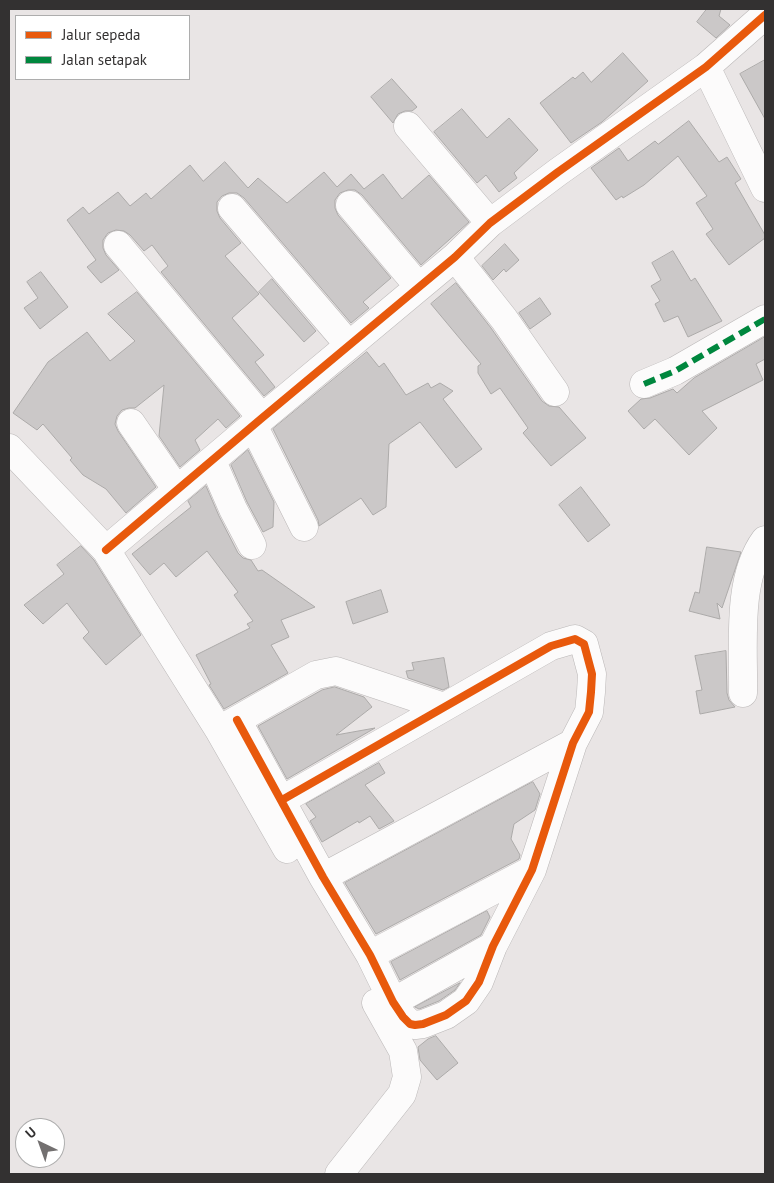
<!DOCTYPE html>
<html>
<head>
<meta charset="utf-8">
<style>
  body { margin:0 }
  #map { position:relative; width:774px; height:1183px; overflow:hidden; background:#e9e5e5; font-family:"PT Sans",sans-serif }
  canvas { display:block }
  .frame { position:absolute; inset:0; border:10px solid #333131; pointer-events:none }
  .legend { position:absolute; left:15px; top:15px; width:175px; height:65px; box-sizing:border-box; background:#fff; border:1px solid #adadad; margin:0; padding:6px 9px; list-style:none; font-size:15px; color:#333131 }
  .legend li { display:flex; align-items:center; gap:10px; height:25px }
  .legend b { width:25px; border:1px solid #adadad }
  .north { position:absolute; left:15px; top:1118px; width:50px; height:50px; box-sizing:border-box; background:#fff; border:1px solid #adadad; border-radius:50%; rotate:318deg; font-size:14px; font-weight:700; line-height:20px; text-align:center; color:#333131 }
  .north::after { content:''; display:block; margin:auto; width:18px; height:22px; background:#737070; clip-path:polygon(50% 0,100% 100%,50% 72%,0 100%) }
</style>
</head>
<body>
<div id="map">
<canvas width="774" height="1183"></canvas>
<div class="frame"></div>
<ul class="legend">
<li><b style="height:6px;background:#e8590c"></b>Jalur sepeda</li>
<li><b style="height:6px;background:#00873e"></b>Jalan setapak</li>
</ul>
<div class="north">U</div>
</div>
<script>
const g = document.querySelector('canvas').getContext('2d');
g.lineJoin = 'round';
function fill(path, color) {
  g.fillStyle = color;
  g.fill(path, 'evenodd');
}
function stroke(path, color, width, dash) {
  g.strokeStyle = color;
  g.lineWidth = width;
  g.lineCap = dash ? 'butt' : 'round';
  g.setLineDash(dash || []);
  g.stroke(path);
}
const building = new Path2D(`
  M707 9H721L719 16 730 25 716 38 697 22Z
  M623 53 648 81 602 122 571 143 540 103 573 77 575 79 583 72 591 82Z
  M765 60V119L740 74Z
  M392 79 417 107 412 111H405L398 114 393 123 371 97Z
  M462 109 487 138 509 118 538 150 514 173 517 178 499 192 486 175 477 183 434 132Z
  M689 121 719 162 727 157 741 179 735 183 765 235V238L729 265 706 234 713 229 696 203 707 196 678 156 644 185 623 198 622 196 616 200 591 168 619 148 628 161 655 141 658 144Z
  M225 162 248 188 258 178 287 203 324 172 337 187 351 174 364 189 383 174 402 199 429 175 469 222 421 265 362 195 355 190H348L340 193 335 200V208L338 215 391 278 363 302 369 308 351 323 244 198 237 193H229L222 196 217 202V211L220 218 241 243 225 256 259 294 232 318 264 355 255 362 275 387 264 396 161 272 168 266 152 245 144 251 130 235 124 231 116 230 108 233 103 240V248L106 255 119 270 101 283 87 267 96 260 67 220 83 207 89 214 118 192 130 206 146 193 151 199 190 165 203 181Z
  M505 244 519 260 506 272 504 269 493 280 482 266Z
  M673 251 691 281 695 278 722 321 688 337 678 316 664 322 655 304 660 301 651 286 661 280 652 263Z
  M41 272 68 307 40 329 24 308 38 298 27 282Z
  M272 279 316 331 304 342 259 292Z
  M456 283 491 328 542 401 549 406 559 407 586 438 551 466 523 433 528 428 500 388 491 394 478 373V366L481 364 431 304Z
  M137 292 240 416 226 428 218 419 195 440 200 450 180 467 159 436 164 385 135 408H129L122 410 117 416 115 424 118 431 156 487 126 513 106 489 83 475 70 460 72 458 43 424 37 430 13 413 48 362 87 332 110 361 135 341 108 314Z
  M540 298 551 314 530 329 519 313Z
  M765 337V359L756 364 763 380 702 411 717 428 689 455 655 419 644 429 628 411 641 399 650 398 673 389 677 393 694 378Z
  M367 352 379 367 384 363 406 395 428 383 431 388 440 383 453 391 443 399 482 449 456 468 420 422 389 444 386 507 373 515 361 498 319 526 318 520 273 429Z
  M248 450 274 502 273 527 263 532 247 502 231 465Z
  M206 486 219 516 238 553 243 558 251 560 258 571 262 570 315 607 281 620 289 637 271 645 288 673 224 709 209 685 211 684 196 655 250 628 247 624 253 621 234 595 238 592 207 551 176 577 164 563 150 575 132 554 191 507 188 501Z
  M581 487 610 525 588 542 559 505Z
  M81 546 94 560 141 635 106 665 83 638 89 632 67 603 43 624 24 605 64 574 57 565Z
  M707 547 741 552 722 608 717 603 720 619 689 611 695 592 699 593Z
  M381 590 388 612 353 624 346 602Z
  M726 651 727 693 729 700 735 707 700 714 696 691 702 690 695 656Z
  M444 658 449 687 443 690 408 678 406 671 414 670 412 663Z
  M335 687 364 697 372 707 336 735 375 728 287 779 258 726 322 690Z
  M379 763 385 773 365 785 394 821 379 829 370 816 359 823 358 821 322 842 310 821 316 817 306 804Z
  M533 782 540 794 535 810 514 824 511 839 520 855 519 859 376 934 345 883Z
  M487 911 490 917 481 935 400 980 391 962Z
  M460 983 455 990 439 1001 419 1009 415 1007Z
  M436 1036 458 1063 437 1080 420 1060 418 1047 428 1039Z`);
fill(building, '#cbc8c8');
stroke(building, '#acaaa9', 1);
const minor = new Path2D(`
  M706 67 765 188
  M408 126 490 223
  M350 205 419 287
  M232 208 349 345
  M118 245 262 418
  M455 257 504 319 555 392
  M644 384 675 371 765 319
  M131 423 177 490
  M253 425 304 527
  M9 448 106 550 219 730 287 849
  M212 461 233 509 252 545
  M106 550 262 418 455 257 490 223 558 172 706 67 765 15
  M743 693C744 647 736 579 765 540
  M237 720 323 877 370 955 393 1002 403 1017 410 1024 415 1025 423 1024 446 1015 466 1001 479 982 493 946 532 870 573 743 589 712 591 692 592 674 584 644 575 639 551 646 282 800
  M221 729 316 675 336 671 444 707
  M323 877 573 743
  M370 955 532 870
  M393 1002 493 946
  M339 1174 402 1094 407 1077 403 1051 376 1003`);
stroke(minor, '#bab7b7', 29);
stroke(minor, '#fcfbfb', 28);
stroke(new Path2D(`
  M644 384 675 371 765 319`), '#00873e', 6, [12, 6]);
stroke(new Path2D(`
  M106 550 262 418 455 257 490 223 558 172 706 67 765 15
  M237 720 323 877 370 955 393 1002 403 1017 410 1024 415 1025 423 1024 446 1015 466 1001 479 982 493 946 532 870 573 743 589 712 591 692 592 674 584 644 575 639 551 646 282 800`), '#e8590c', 8);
</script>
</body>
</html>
